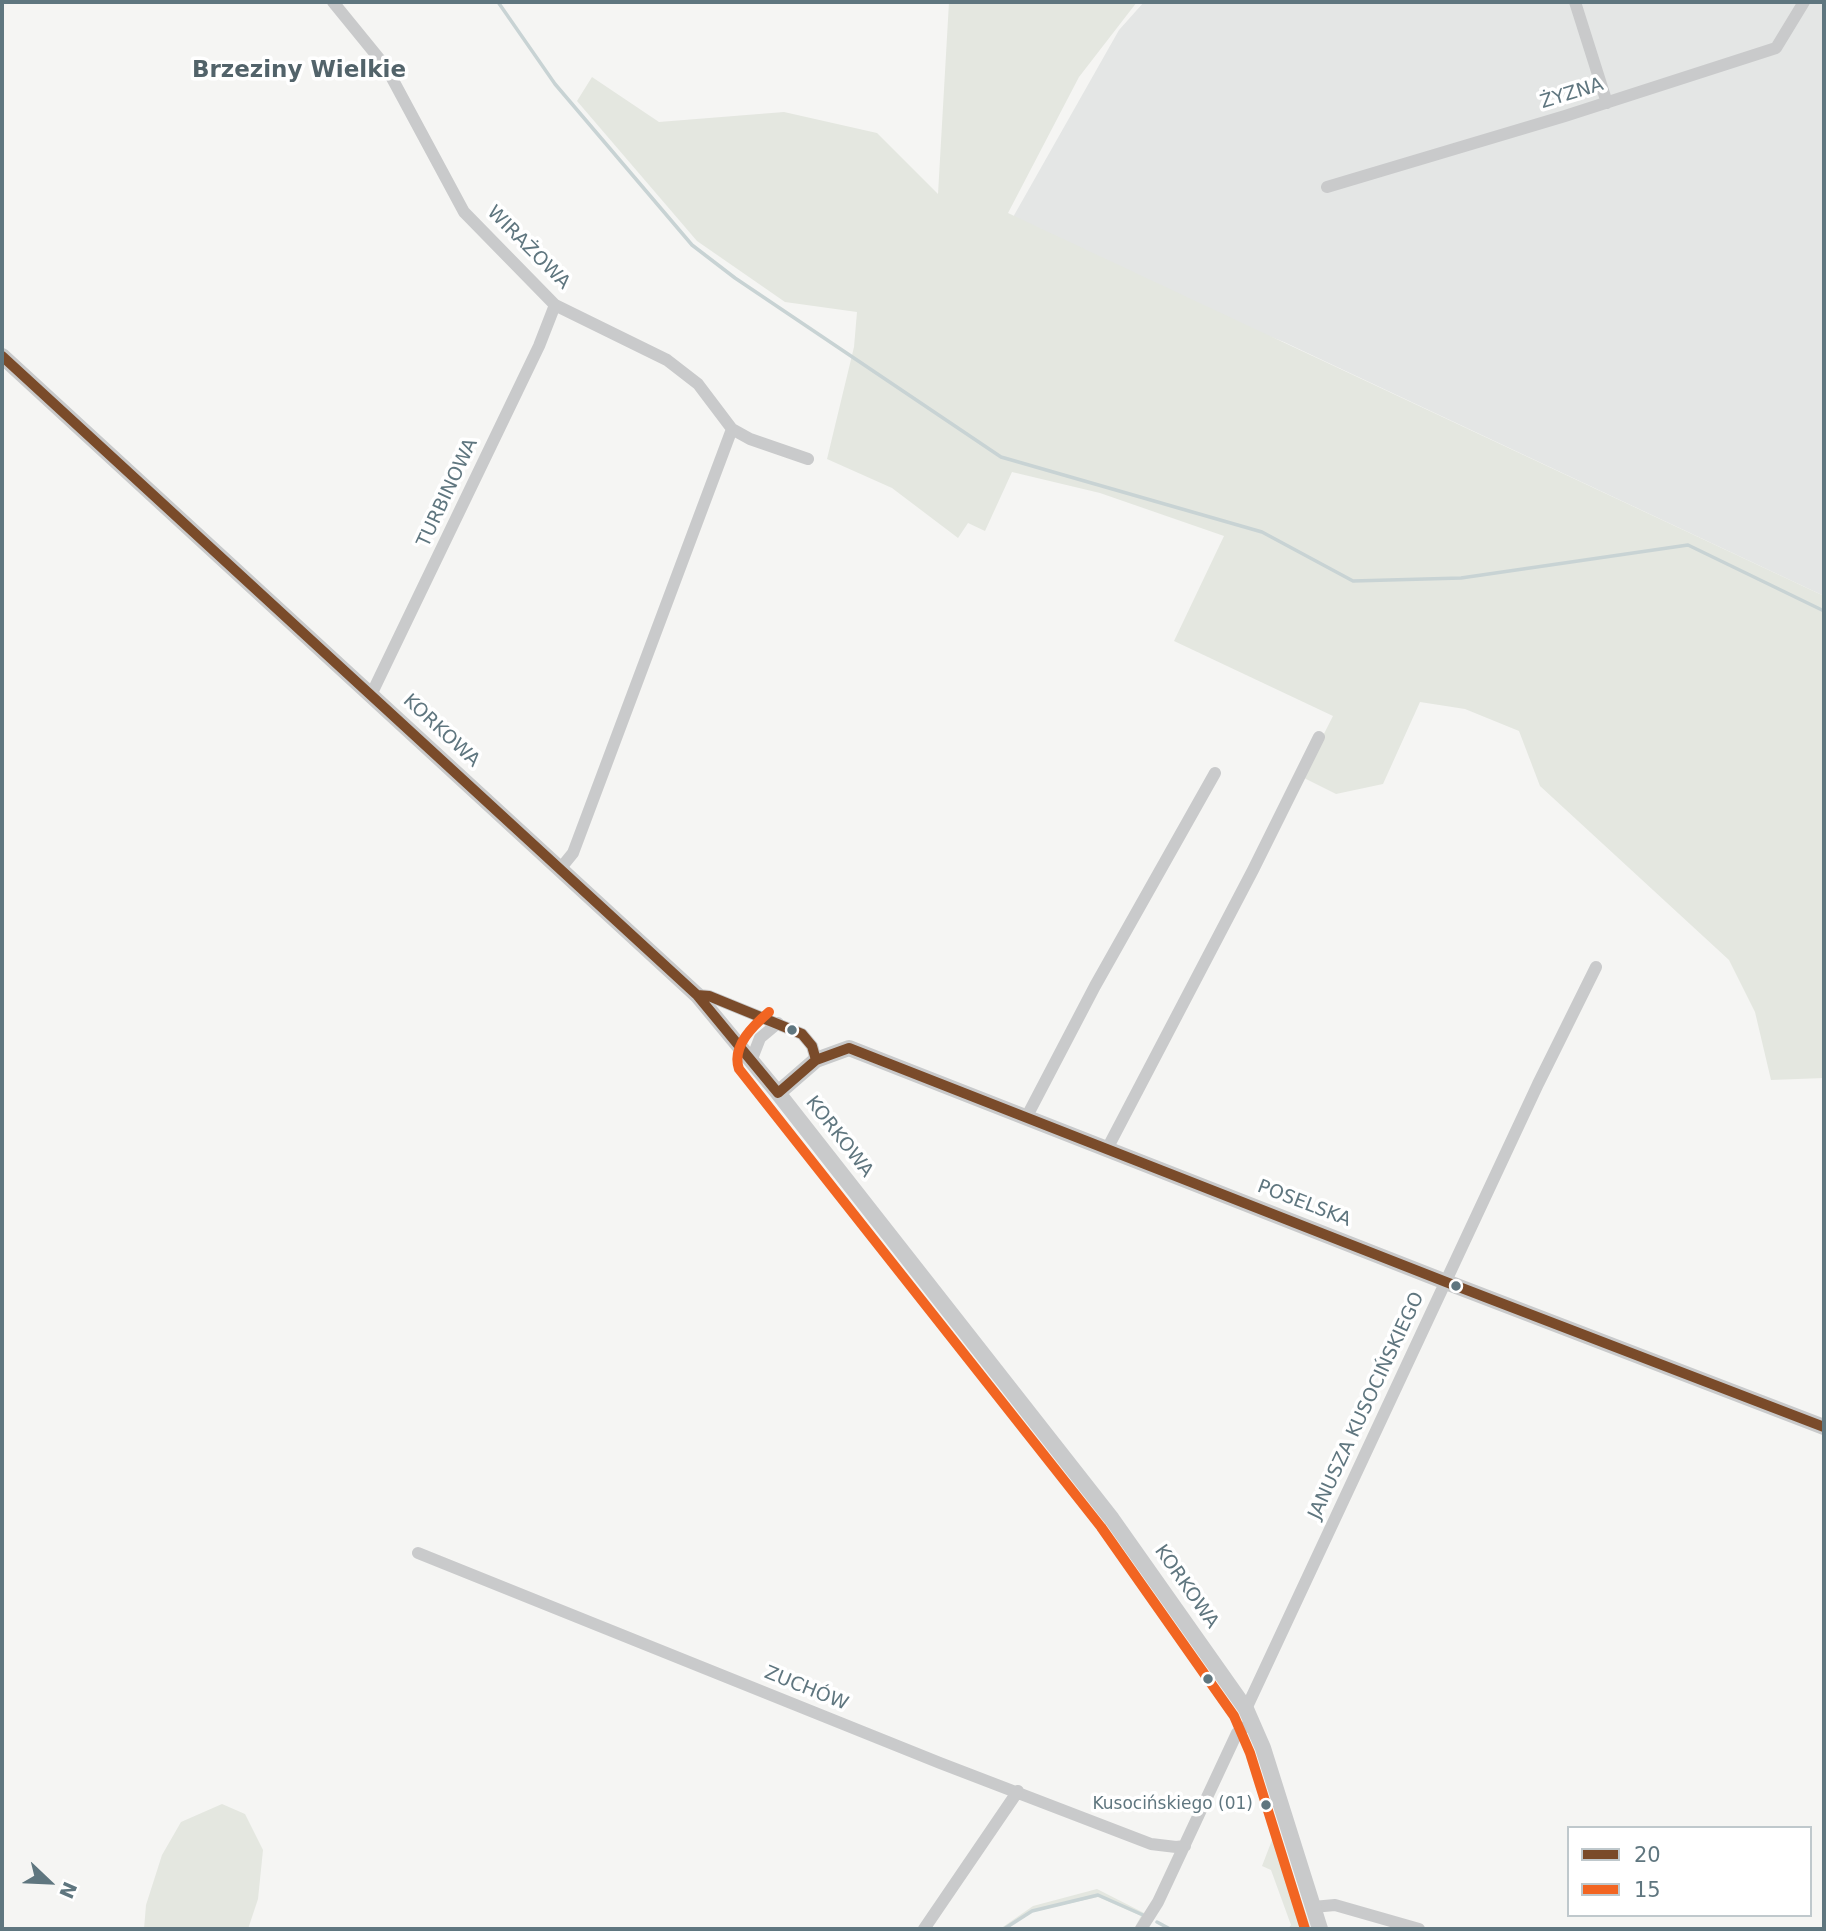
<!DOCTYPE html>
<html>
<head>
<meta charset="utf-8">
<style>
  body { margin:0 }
  #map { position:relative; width:1826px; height:1931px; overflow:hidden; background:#f5f5f3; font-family:"DejaVu Sans",sans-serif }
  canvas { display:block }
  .frame { position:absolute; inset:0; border:4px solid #5f767f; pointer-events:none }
  .legend { position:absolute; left:1567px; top:1826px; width:245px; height:91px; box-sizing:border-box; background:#fff; border:2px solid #bfc8cc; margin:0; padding:9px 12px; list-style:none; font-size:21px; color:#5f767f }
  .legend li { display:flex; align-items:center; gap:14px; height:35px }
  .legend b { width:35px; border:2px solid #bfc8cc }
  .north { position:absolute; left:14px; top:1847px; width:70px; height:70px; -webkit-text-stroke:5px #fff; paint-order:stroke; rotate:113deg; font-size:19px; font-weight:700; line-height:28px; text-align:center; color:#5f767f }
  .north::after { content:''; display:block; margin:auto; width:24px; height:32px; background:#5f767f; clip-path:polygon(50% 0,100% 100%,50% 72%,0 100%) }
</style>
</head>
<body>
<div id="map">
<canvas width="1826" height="1931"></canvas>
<div class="frame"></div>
<ul class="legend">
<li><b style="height:9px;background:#7a4b2a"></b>20</li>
<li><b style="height:9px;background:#f26522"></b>15</li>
</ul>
<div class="north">N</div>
</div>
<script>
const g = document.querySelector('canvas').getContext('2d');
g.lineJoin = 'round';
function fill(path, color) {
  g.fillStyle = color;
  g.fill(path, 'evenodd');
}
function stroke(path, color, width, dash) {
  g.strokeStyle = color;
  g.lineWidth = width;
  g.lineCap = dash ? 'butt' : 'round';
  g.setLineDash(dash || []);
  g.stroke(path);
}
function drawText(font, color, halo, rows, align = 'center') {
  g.font = font + ' "DejaVu Sans",sans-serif';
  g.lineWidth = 7;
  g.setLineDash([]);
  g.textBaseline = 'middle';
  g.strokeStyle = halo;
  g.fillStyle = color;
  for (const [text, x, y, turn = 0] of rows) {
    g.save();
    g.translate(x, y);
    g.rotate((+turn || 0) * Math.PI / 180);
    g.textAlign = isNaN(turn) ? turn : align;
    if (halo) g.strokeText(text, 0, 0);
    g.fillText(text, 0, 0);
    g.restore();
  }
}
fill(new Path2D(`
  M1144 2H1824V596L1284 342 1004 233 1119 30Z`), '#e4e6e5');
fill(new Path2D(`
  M949 2H1137L1079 77 1008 213 1824 596V1078L1771 1080 1755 1012 1729 960 1540 786 1519 731 1465 709 1420 702 1383 784 1336 794 1302 777 1333 716 1174 641 1224 536 1100 493 1012 472 985 531 968 523 958 538 892 488 827 459 854 347 857 312 785 302 697 241 577 101 592 77 659 122 784 112 877 133 938 194Z
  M222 1804 245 1814 263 1850 258 1899 248 1929H144L146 1905 162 1855 181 1822Z
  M1277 1827 1311 1929H1288L1291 1925 1271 1870 1262 1866Z
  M1097 1889 1148 1915 1137 1929H1134L1141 1916 1098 1897 1032 1912 1006 1929H1000L1033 1906Z`), '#e4e7e0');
stroke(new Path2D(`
  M498 2 555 84 692 245 735 278 1001 457 1262 532 1353 581 1461 578 1688 545 1824 611
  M1157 1922 1170 1929
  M1004 1929 1032 1911 1098 1895 1143 1915`), '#c8d3d4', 3.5);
stroke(new Path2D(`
  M333 2 386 67 464 212 555 305 667 360 698 384 732 429 750 439 808 459
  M1575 2 1607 103
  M1327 187 1565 116 1776 48 1804 2
  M371 695 539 346 555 305
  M560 869 573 853 732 429
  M697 995 709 996 802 1034 812 1046 816 1060
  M751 1061 760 1038 778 1023
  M1026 1118 1095 986 1215 773
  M1107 1149 1253 870 1319 737
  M418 1553 940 1763 1151 1844 1176 1847 1185 1846
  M1246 1709 1538 1084 1596 967
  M1313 1907 1335 1905 1419 1929
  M924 1929 1018 1791
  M1141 1929 1158 1902 1237 1733 1252 1722`), '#c9cacb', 12);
stroke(new Path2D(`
  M2 356 697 995 778 1093 1112 1519 1246 1709 1263 1748 1320 1929
  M778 1093 816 1060 849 1048 1446 1282 1824 1427`), '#c9cacb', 16);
stroke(new Path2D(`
  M2 356 697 995 778 1093 816 1060 849 1048 1446 1282 1824 1427
  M697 995 709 996 802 1034 812 1046 816 1060`), '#7a4b2a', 10);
stroke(new Path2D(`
  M769 1012C754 1025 731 1046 739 1069L1101 1527 1234 1716 1250 1753 1305 1929`), '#f26522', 10);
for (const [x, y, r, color] of [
  [792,1030,6,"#5f767f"],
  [1456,1286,6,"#5f767f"],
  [1208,1679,6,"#5f767f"],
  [1266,1805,6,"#5f767f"]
]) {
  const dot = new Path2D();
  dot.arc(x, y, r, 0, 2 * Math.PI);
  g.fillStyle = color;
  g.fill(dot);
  stroke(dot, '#fff', 2.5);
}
drawText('17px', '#5f767f', '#fff', [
  ["Kusocińskiego (01)",1253,1805]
], 'right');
drawText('19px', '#5f767f', '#fff', [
  ["ŻYZNA",1572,94,-17],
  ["WIRAŻOWA",528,248,45],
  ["TURBINOWA",448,493,-65],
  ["KORKOWA",441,731,43],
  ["KORKOWA",839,1137,52],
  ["POSELSKA",1304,1204,21],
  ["JANUSZA KUSOCIŃSKIEGO",1367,1406,-65],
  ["KORKOWA",1186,1587,55],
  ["ZUCHÓW",806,1689,22]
]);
drawText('bold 23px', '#52636a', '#fff', [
  ["Brzeziny Wielkie",299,71]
]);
</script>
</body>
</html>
